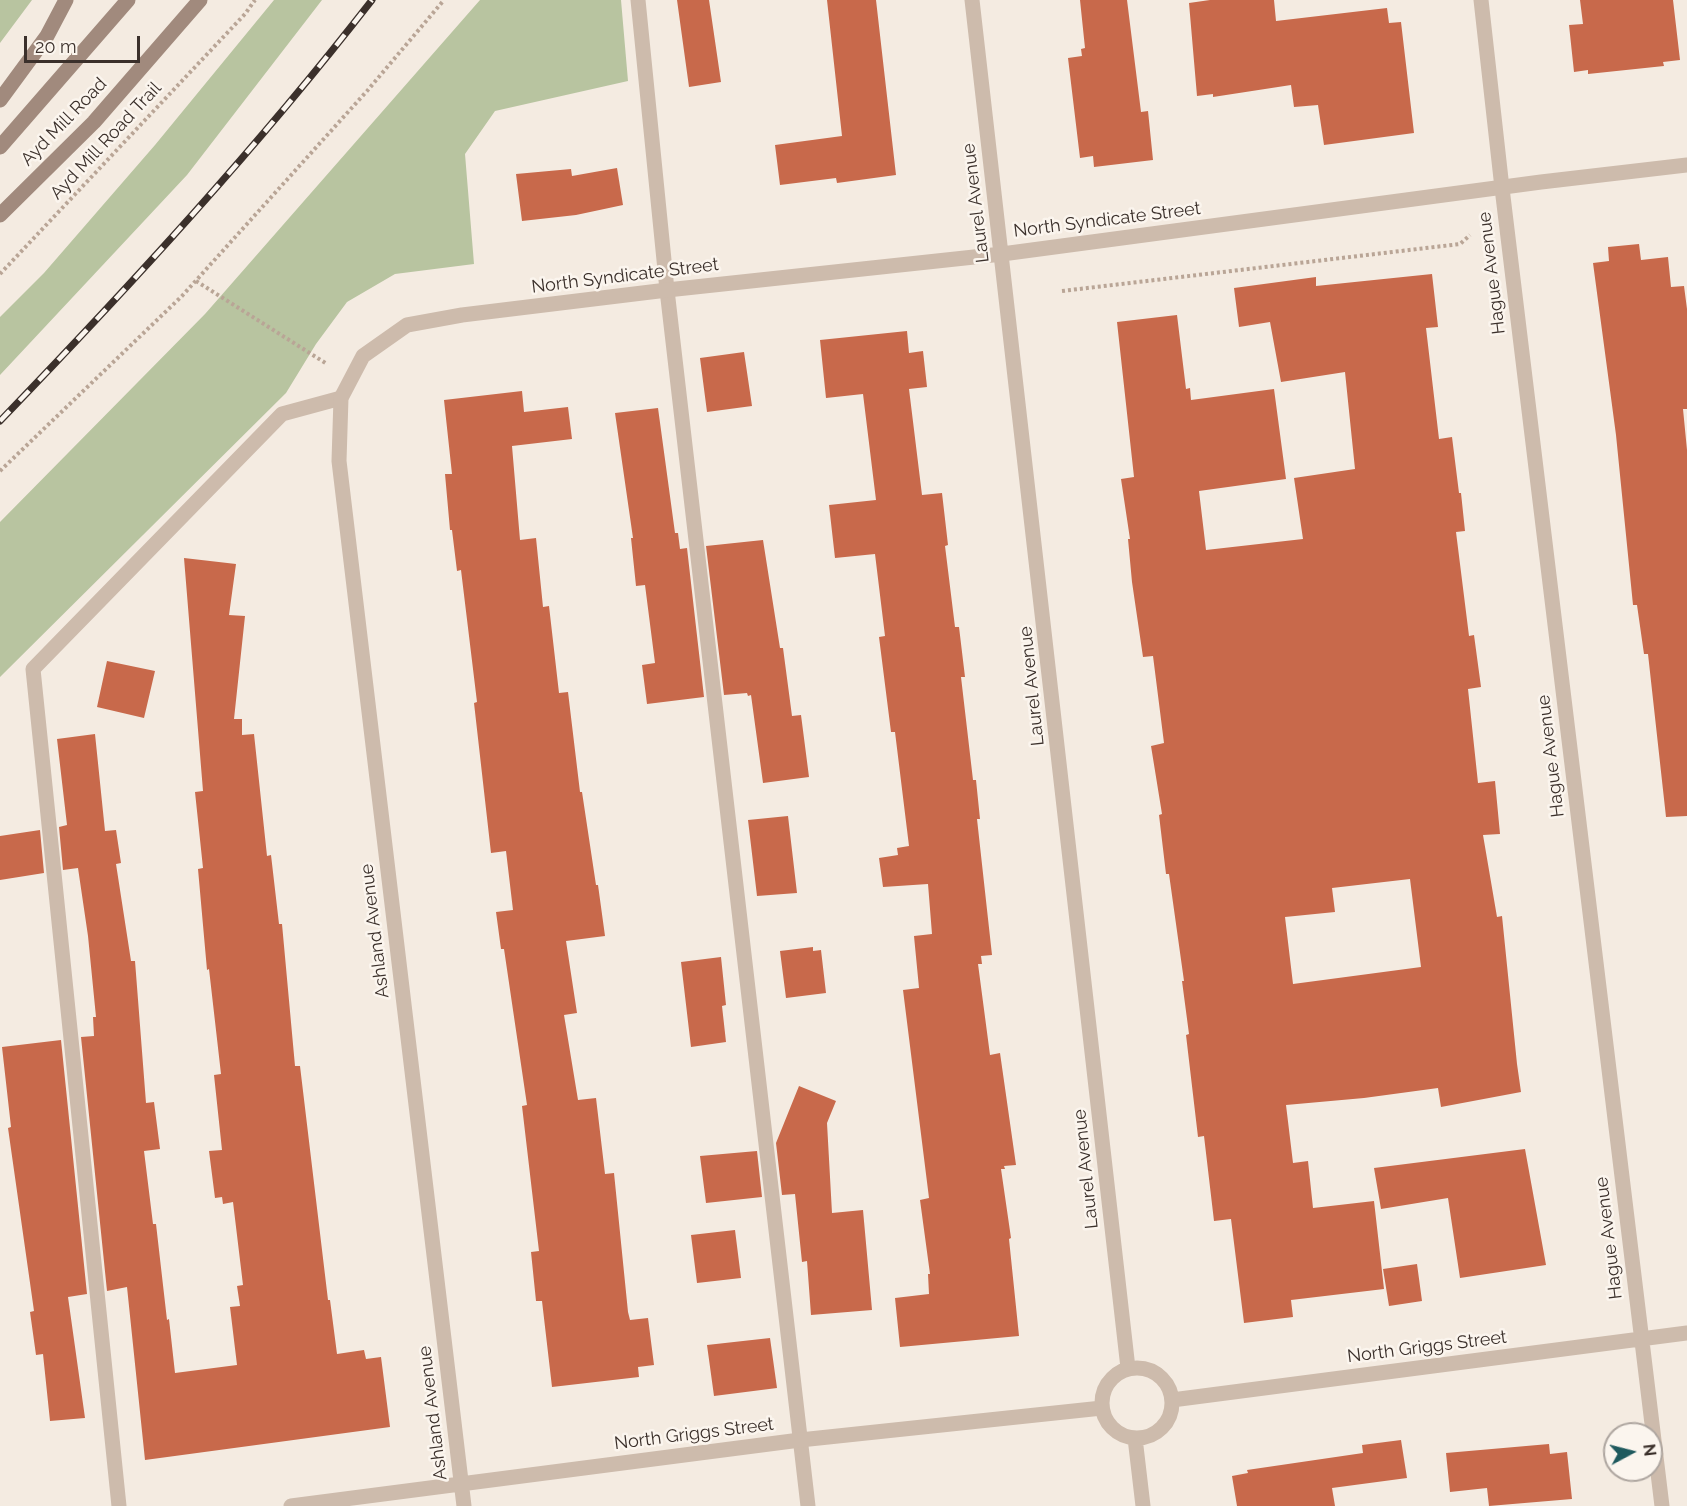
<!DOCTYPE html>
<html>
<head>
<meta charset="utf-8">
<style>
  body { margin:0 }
  #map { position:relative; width:1687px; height:1506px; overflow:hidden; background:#f4ebe1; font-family:Raleway,sans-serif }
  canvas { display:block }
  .north { position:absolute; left:1603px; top:1422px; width:60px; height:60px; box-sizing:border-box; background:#fbf5ee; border:2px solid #aea6a0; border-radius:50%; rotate:83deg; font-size:16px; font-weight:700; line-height:24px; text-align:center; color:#3b302b }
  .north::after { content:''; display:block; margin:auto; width:21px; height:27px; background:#1f5a5e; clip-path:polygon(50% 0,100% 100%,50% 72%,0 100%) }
  .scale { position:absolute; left:24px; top:36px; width:116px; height:27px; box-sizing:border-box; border:3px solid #3b302b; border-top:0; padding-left:8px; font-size:18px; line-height:21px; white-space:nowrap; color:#3b302b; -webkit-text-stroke:4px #fbf5ee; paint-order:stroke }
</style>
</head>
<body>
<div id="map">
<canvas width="1687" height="1506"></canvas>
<div class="north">N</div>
<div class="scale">20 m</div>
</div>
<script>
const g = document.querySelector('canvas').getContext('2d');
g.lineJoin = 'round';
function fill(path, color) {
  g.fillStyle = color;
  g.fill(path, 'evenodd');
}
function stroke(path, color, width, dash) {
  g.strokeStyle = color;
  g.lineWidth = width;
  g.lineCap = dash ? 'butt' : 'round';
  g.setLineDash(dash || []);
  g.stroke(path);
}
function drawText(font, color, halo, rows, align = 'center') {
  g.font = font + ' Raleway,sans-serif';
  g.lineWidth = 5;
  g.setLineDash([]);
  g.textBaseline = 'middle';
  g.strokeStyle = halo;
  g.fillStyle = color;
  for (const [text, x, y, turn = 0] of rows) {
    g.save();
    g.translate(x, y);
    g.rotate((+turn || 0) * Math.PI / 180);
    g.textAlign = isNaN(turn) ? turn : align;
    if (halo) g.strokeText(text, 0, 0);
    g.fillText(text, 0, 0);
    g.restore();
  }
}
fill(new Path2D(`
  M0 0H32L0 43Z
  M274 0H322L187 175 0 375V317L44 273 155 145Z
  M480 0H621L628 81 495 111 465 154 474 264 395 274 347 302 316 344 286 393 0 677V522L205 314Z`), '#b8c4a0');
fill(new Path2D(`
  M677 0H709L721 82 689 87Z
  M827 0H876L896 175 837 183 836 178 780 185 775 145 842 136Z
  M1080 0H1127L1141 112 1148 111 1153 160 1094 167 1093 156 1080 158 1068 58 1082 56 1081 49 1085 48Z
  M1210 0H1274L1276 21 1387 8 1389 23 1401 22 1414 133 1324 145 1318 105 1294 107 1291 85 1213 97V94L1197 96 1189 3Z
  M1580 0H1673L1680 60 1663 62 1664 66 1588 74V70L1574 72 1569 25 1583 24Z
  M617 168 623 205 576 215 522 221 516 174 571 169 572 176Z
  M1639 244 1641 260 1668 257 1671 287 1684 286 1687 309V409H1683L1687 450V816L1666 817 1648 654H1644L1637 605H1633L1616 435 1593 263 1609 261 1608 247Z
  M1432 274 1438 327 1426 328 1439 439 1452 437 1459 493H1461L1465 531 1456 532 1469 636 1474 635 1481 687 1468 689 1478 783 1495 781 1500 834 1483 835 1497 917 1502 916 1517 1064 1521 1092 1441 1107 1438 1088 1364 1098 1286 1105 1293 1163 1308 1161 1313 1208 1374 1201 1384 1289 1291 1300 1293 1317 1244 1323 1231 1219 1214 1221 1204 1136 1198 1137 1186 1035 1189 1034 1182 981H1184L1169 874H1166L1159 815 1162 814 1151 746 1164 743 1153 656 1143 657 1132 582 1128 539H1130L1121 479 1134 477 1117 322 1177 315 1186 389 1190 388 1191 400 1274 389 1286 479 1199 491 1206 550 1303 539 1294 478 1355 469 1345 372 1281 382 1270 322 1239 327 1234 288 1316 277V286ZM1410 879 1421 967 1293 984 1285 917 1335 912 1332 888Z
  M907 331 909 353 923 351 927 387 909 389 922 495 942 493 948 545 945 546 955 627H959L965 677H961L973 780H976L980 819H977L992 955 981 956 982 964H978L990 1055 1000 1053 1016 1165 1004 1166 1005 1169H1001L1011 1238 1009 1239 1019 1336 900 1347 895 1298 929 1294 928 1274H930L920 1200 929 1198 903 990 919 988 914 936 932 934 928 884 883 887 879 858 898 855 897 848 909 846 895 732H891L879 637 885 636 875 554 835 558 829 505 876 500 863 394 826 398 820 340Z
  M744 352 752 406 707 412 700 358Z
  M522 391 524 412 568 407 572 439 512 446 520 540 536 538 543 607 549 606 559 693 568 692 580 792H582L596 885H598L605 936 566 941 577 1013 564 1015 578 1100 596 1098 605 1174 614 1173 628 1312 630 1320 648 1318 654 1365 638 1367 639 1377 552 1387 542 1301H536L531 1252 539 1251 522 1106 527 1105 504 949H501L496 912 513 910 506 851 491 853 474 703 477 702 461 570 457 571 452 530H450L445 474H452L444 400Z
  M658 408 675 533H678L680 549 687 548 704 697 647 704 642 665 655 663 645 585 636 586 631 538H633L615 413Z
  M763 540 780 648H783L792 716 801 715 809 777 763 783 751 695 748 696 747 693 724 695 706 546Z
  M184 558 236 564 229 615 245 616 234 719H242V735L254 734 267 856 271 855 279 924H282L295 1066H300L328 1300H330L337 1354 364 1350 366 1359 381 1357 390 1427 145 1460 127 1287 107 1291 81 1037 94 1036 93 1017H96L88 936 78 868 63 870 59 827 67 825 57 739 95 734 105 831 116 830 121 863 116 864 131 961H135L146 1103 154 1102 160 1149 144 1151 153 1224H156L167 1320 169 1319 175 1373 237 1365 230 1307 240 1306 237 1286 243 1285 233 1202 223 1204 222 1197 215 1198 209 1151 222 1150 214 1075 221 1074 209 969 207 970 198 869 203 868 195 792 203 791Z
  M107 661 155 671 144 718 97 707Z
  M788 816 797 893 757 896 748 820Z
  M40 830 44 873 0 880V836Z
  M813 947V951L821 950 826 993 786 998 780 951Z
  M721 957 726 1005 722 1006 726 1042 691 1047 681 962Z
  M61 1040 87 1294 68 1297 85 1418 50 1421 43 1354 36 1355 30 1312 34 1311 8 1128 11 1127 2 1047Z
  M799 1086 836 1101 827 1123 832 1213 863 1210 872 1310 811 1315 807 1261 802 1262 795 1194 782 1195 776 1143Z
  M1525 1149 1546 1265 1460 1278 1448 1198 1381 1209 1374 1168Z
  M757 1151 762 1197 706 1203 700 1156Z
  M735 1230 741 1278 697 1283 691 1235Z
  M1417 1264 1422 1301 1389 1306 1383 1269Z
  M770 1338 777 1388 714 1396 707 1345Z
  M1401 1440 1407 1478 1332 1488 1335 1506H1237L1232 1476 1248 1473 1247 1470 1363 1453 1362 1445Z
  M1549 1444 1550 1454 1567 1452 1572 1499 1489 1506 1487 1488 1450 1492 1446 1453Z`), '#c8694b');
stroke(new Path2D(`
  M0 274 245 14 255 0
  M196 281 327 364
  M1062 291 1460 244 1470 235
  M0 471 182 296 367 91 444 0`), '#b9a596', 4, [3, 3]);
stroke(new Path2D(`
  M638 0 667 290 808 1506
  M119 1506 33 669 282 414 341 398`), '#cdbbac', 15);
stroke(new Path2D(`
  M972 0 1128 1368
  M1481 0 1502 188 1662 1506
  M1102 1403a35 35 0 1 1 70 0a35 35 0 1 1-70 0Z
  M1172 1400 1687 1333
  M1135 1438 1143 1506
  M291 1506 800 1440 1102 1408
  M464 1506 339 461 341 398 363 356 407 325 462 315 667 290 1002 254 1541 182 1687 165`), '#cdbbac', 15);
stroke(new Path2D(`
  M0 100 47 36 66 0
  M0 147 128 0
  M0 215 94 122 200 0`), '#a18a7d', 15);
const rail = new Path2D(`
  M0 421C130 286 257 148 372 0`);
stroke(rail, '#3b302b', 7);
stroke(rail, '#fbf5ee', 4.5, [14]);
drawText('18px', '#3b302b', '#fbf5ee', [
  ["Ayd Mill Road",64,122,-46],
  ["Ayd Mill Road Trail",106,141,-47],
  ["Laurel Avenue",976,203,-97],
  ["North Syndicate Street",1107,220,-7],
  ["Hague Avenue",1492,273,-97],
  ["North Syndicate Street",625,276,-7],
  ["Laurel Avenue",1032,686,-96],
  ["Hague Avenue",1551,756,-97],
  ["Ashland Avenue",375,931,-97],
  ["Laurel Avenue",1086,1169,-96],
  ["Hague Avenue",1609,1238,-97],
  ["North Griggs Street",1427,1347,-7],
  ["Ashland Avenue",433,1413,-97],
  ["North Griggs Street",694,1434,-7]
]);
</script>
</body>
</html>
